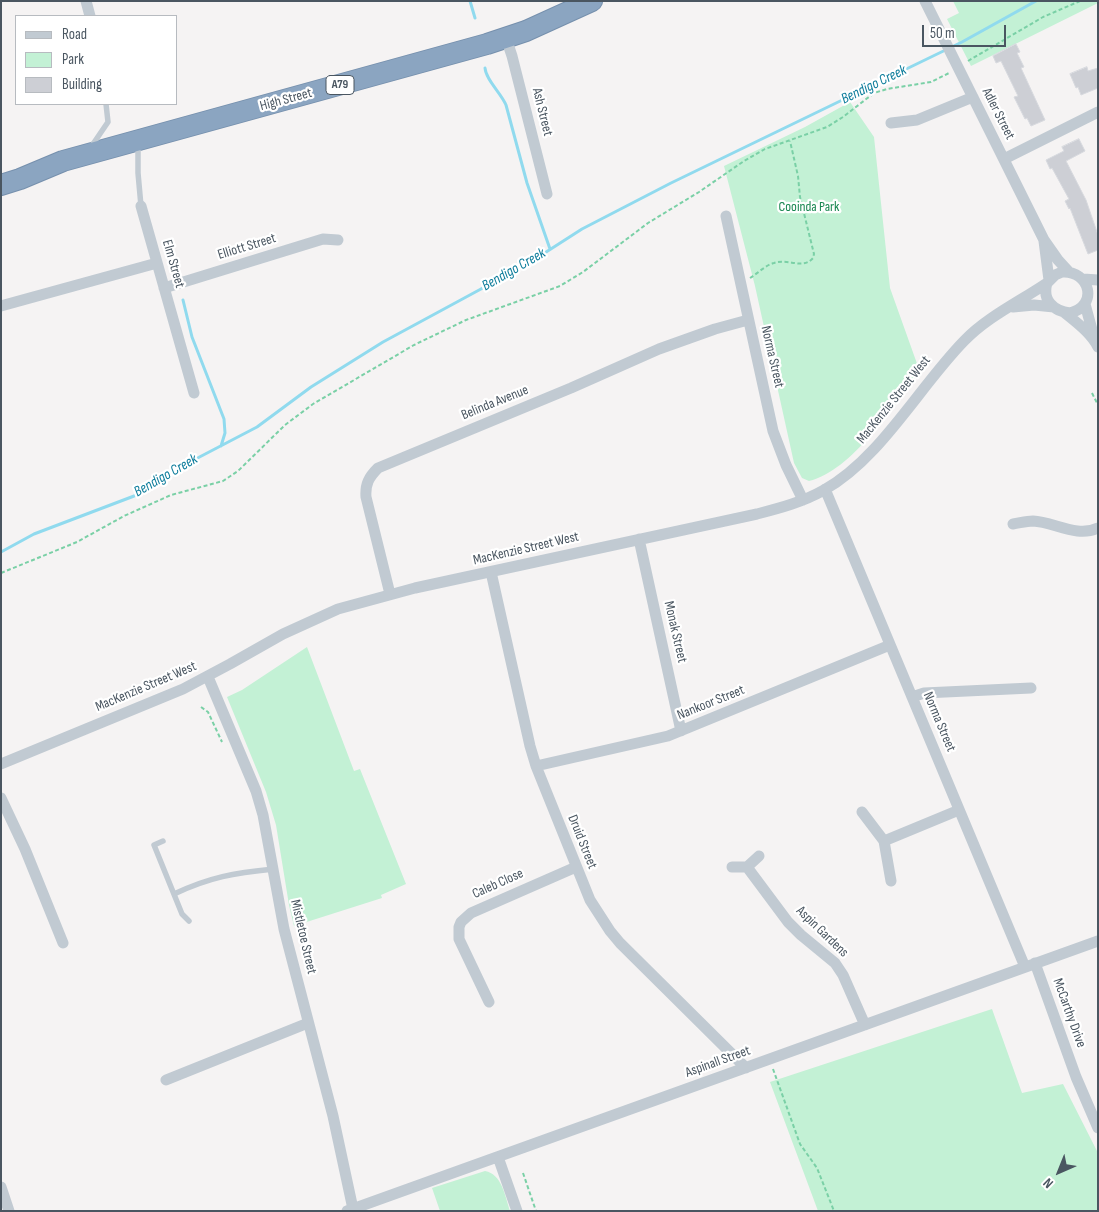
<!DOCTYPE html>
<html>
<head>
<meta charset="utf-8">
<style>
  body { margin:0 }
  #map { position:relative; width:1099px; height:1212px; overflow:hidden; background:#f5f3f3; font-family:"Sofia Sans Condensed",sans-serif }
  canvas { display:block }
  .frame { position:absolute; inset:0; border:2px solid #4a5661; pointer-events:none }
  .legend { position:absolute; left:15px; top:15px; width:162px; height:90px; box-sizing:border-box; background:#fff; border:1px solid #b7bbc0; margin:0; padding:6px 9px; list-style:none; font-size:15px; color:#4a5661 }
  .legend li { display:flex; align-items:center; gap:10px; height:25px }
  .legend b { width:25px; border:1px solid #b7bbc0 }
  .north { position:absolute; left:1034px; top:1147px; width:50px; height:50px; -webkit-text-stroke:4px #fff; paint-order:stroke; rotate:224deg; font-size:14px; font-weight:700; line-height:20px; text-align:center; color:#4a5661 }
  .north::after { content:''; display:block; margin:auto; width:18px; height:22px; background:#4a5661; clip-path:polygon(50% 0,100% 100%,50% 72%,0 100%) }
  .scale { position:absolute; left:922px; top:25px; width:84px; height:22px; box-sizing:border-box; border:2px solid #4a5661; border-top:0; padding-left:6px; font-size:15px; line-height:18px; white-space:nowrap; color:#4a5661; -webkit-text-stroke:4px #fff; paint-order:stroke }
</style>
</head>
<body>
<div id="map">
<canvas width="1099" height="1212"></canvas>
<div class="frame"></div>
<ul class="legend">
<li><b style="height:6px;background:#c1cad2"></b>Road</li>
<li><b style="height:14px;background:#c3f1d5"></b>Park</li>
<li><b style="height:14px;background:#cdcfd5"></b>Building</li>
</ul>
<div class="north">N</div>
<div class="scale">50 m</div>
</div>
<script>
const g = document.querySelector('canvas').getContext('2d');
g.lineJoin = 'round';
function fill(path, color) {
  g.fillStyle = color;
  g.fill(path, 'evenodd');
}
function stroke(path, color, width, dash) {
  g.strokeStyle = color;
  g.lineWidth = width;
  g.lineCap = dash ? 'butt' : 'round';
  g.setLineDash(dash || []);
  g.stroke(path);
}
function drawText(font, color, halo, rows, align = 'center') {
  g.font = font + ' "Sofia Sans Condensed",sans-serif';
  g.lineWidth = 4.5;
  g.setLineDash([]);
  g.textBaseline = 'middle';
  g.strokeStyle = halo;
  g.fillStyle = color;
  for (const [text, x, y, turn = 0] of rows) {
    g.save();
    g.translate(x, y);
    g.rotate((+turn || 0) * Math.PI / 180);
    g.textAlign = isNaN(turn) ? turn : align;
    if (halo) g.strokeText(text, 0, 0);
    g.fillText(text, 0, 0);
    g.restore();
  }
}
fill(new Path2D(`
  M953 1H1098V3L971 66 947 19 959 13Z
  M850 102 874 137 890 288 920 372C894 405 852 471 809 481L802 478 794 463 755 286 724 166 805 127Z
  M307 647 354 771 360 769 406 884 381 895 382 898 294 926 289 905 276 825 266 792 227 697 242 690Z
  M992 1009 1022 1093 1063 1084 1098 1153V1211H818L770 1082Z
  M485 1171C502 1174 505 1196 510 1211H440L432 1188Z`), '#c3f1d5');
stroke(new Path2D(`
  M470 1 475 18
  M485 68C486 80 501 93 506 105L527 183 550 249
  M183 300 192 337 224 419 225 433 221 446
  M1 552 34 534 142 493 165 475 257 427 311 387 383 342 529 263 582 229 671 183 962 42 1036 1`), '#90daee', 3);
const building = new Path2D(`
  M1016 44 1020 52 1017 53 1024 67 1021 68 1045 120 1031 126 1027 118 1025 119 1014 97 1018 96 1001 61 996 63 993 56Z
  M1087 67 1088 71 1098 68V88L1081 95 1078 87 1076 88 1070 74Z
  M1079 139 1085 151 1066 161 1086 200 1098 235V250L1088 254 1070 208 1069 209 1065 201 1069 199 1052 168 1050 169 1046 160 1064 151 1062 147Z`);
fill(building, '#cdcfd5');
stroke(building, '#d7d9de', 1);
const highway = new Path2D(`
  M1 185 20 179 63 161 487 44 526 31 592 1`);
stroke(highway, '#7690ad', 22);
stroke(new Path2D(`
  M968 61 1043 17 1080 1
  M750 278C758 273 766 265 774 263 788 258 803 270 813 258L814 254 800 197 798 176 790 141
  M1092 393 1098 405
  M1 573 77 542 124 516 171 495 223 481 238 471 285 425 313 404 414 345 466 320 560 286 583 272 648 223 699 192 744 161 765 149 827 127 843 117 874 93 887 89 931 82 949 73
  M201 707 208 712 222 742
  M773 1069 800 1144 817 1168 834 1211
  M523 1173 536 1211`), '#7ad0a6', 2, [4, 2.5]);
stroke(new Path2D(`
  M138 143V173L141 206
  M91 147 108 122 106 104
  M163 841 154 845 182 914 189 921
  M174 894C210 877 234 873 274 869`), '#c1cad2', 5.5);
stroke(new Path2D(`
  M86 1 90 16
  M925 1 1044 240 1058 260 1069 272
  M506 38 512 56 547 194
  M891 123 917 120 973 97
  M1004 159 1098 112
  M141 206 194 393
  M726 216 773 431 786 465 803 500
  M1044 241 1049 280
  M1062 272C1090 270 1099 306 1070 313 1053 311 1042 300 1047 283L1055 275Z
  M1083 279 1098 280
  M164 288 323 239 338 240
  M1085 304 1094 337
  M1 306 157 263
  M1013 307 1034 305 1054 307
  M1065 313C1077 323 1091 333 1098 347
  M825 489 1025 967
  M1013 524C1020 523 1026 521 1033 521 1054 522 1077 538 1098 528
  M639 539 681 731
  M491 572 530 746 536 766 590 900 610 931 620 943 746 1068
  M390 594 366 497C365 484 369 477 378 468L571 388 659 349 715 329 748 320
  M208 677 256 791 263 815 284 929 333 1116 353 1209
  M912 697 924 693 1031 688
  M1 764 183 689 230 664 283 634 338 609 415 588 757 514C780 508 803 502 824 490 880 459 919 387 964 341 987 317 1019 302 1047 283
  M536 766 668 736 890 645
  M1 798 25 849 63 943
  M862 812 884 841 959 810
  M884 841 891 881
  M732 867H747L759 856
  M747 867 788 922 801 935 835 963 843 975 865 1025
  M1035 963 1076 1077 1098 1128
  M489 1002 459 939V927L461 922 471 913 576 867
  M166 1080 308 1023
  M498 1157 517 1211
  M1 1187 9 1211
  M347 1211 1098 941`), '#c1cad2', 11);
stroke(highway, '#8ba5c1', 20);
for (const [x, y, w] of [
  [340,85,28]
]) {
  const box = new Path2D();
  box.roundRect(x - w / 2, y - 9.5, w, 19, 4);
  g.fillStyle = '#fff';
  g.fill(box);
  stroke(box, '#4a5661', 1);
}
drawText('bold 12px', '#4a5661', null, [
  ["A79",340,85]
]);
drawText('14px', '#4a5661', '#fff', [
  ["High Street",286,100,-15],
  ["Ash Street",542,112,76],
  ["Adler Street",998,114,63],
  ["Elliott Street",247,247,-17],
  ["Elm Street",173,264,74],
  ["Norma Street",772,357,77],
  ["MacKenzie Street West",894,400,-51],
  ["Belinda Avenue",495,403,-22],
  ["MacKenzie Street West",526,549,-13],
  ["Monak Street",675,632,77],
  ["MacKenzie Street West",146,687,-23],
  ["Nankoor Street",711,703,-22],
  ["Norma Street",939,722,67],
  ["Druid Street",582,842,68],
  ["Caleb Close",498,884,-24],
  ["Aspin Gardens",822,932,44],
  ["Mistletoe Street",303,937,77],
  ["McCarthy Drive",1069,1013,70],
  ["Aspinall Street",718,1062,-20]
]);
drawText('14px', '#17864f', '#fff', [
  ["Cooinda Park",809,207]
]);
drawText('italic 15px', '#0c7c9b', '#fff', [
  ["Bendigo Creek",874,85,-26],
  ["Bendigo Creek",514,270,-30],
  ["Bendigo Creek",166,476,-30]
]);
</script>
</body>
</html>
